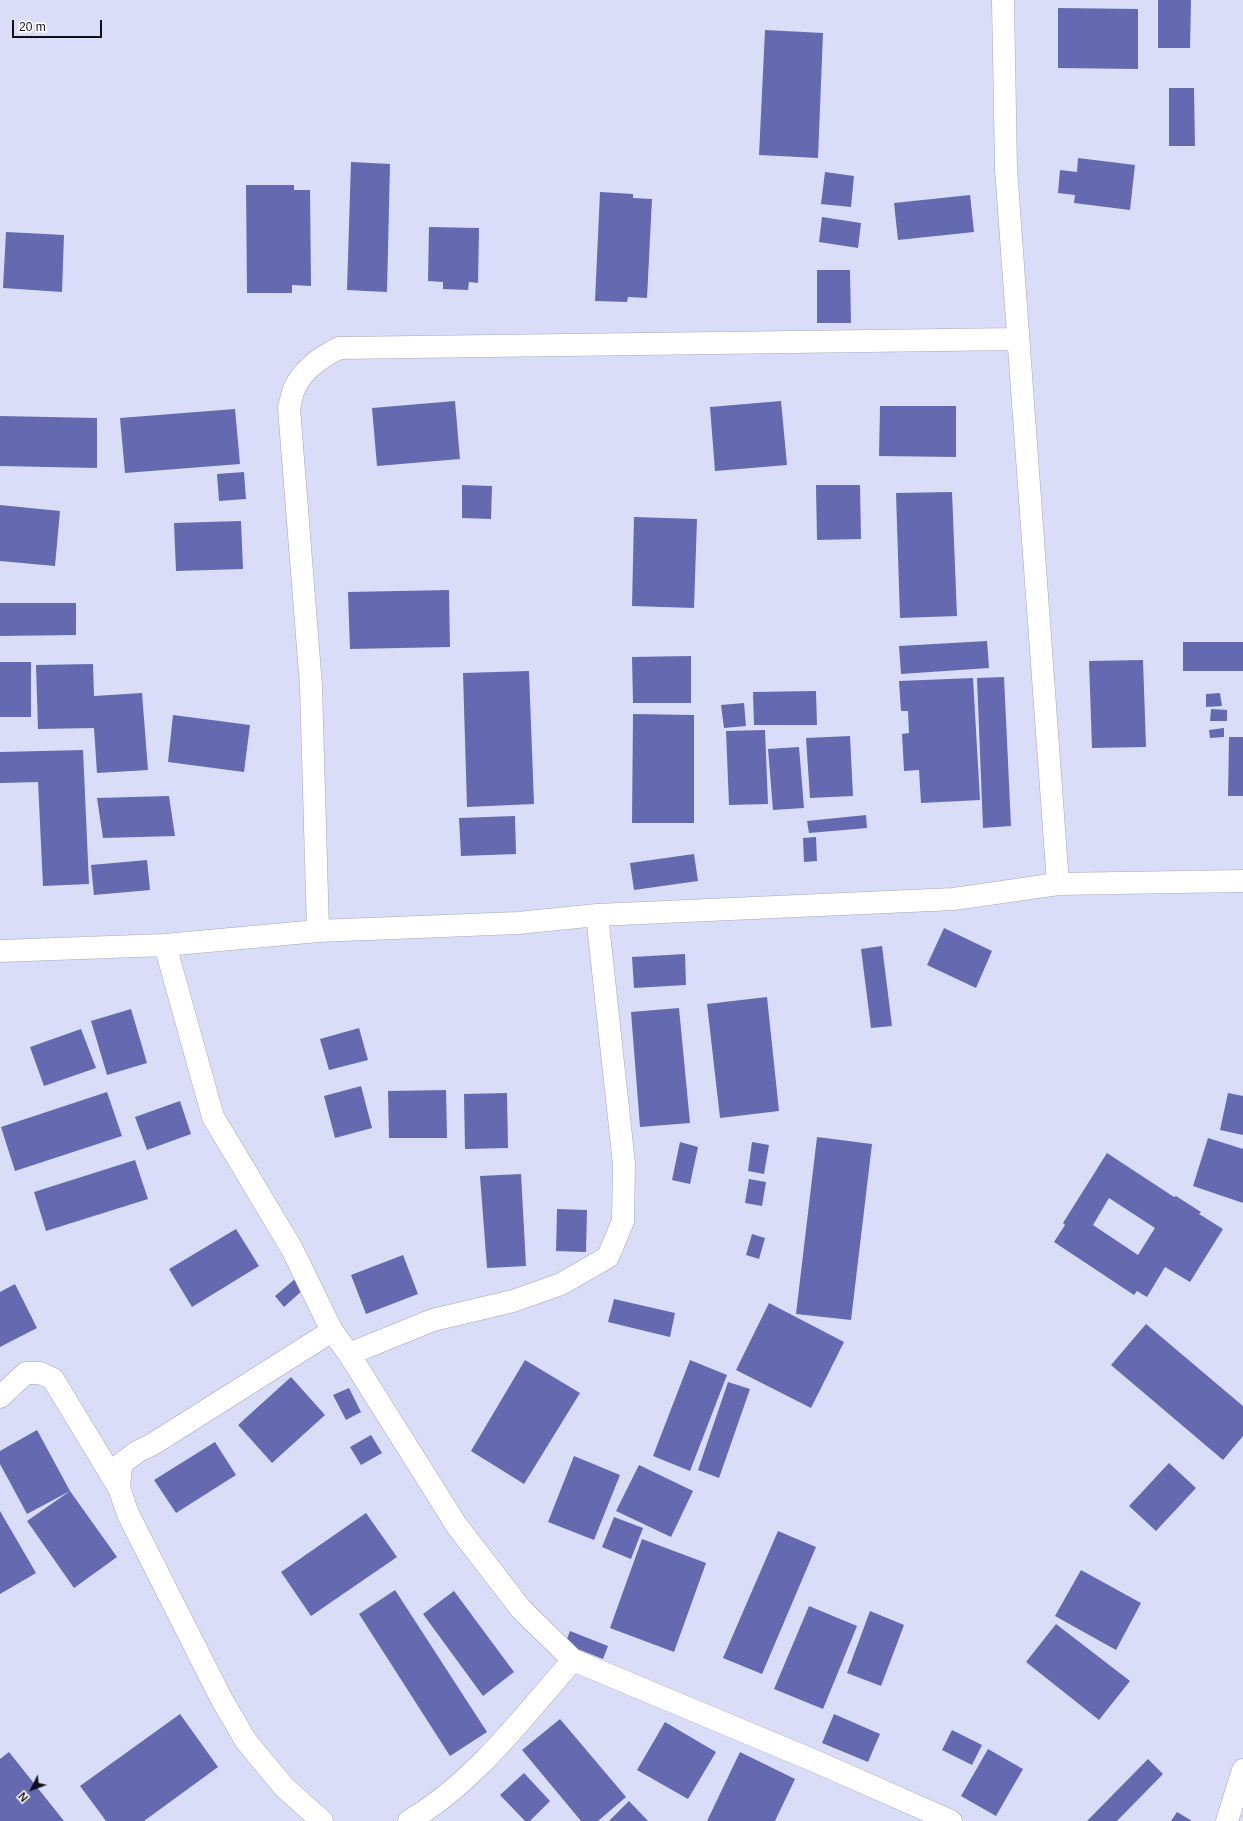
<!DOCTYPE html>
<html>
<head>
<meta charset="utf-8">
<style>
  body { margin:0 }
  #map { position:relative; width:1243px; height:1821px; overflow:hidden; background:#d9ddf8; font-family:Helvetica,sans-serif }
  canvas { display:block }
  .north { position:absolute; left:12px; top:1769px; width:40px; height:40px; -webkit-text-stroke:3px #fff; paint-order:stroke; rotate:228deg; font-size:11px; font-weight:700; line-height:16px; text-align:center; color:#0e0f18 }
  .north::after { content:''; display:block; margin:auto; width:14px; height:18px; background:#0e0f18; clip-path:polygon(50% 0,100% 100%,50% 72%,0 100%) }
  .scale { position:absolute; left:12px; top:20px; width:90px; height:18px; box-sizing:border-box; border:2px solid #0e0f18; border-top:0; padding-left:5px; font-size:12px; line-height:14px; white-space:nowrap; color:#0e0f18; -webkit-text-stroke:3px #fff; paint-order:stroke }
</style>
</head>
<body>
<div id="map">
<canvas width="1243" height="1821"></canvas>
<div class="north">N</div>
<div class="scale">20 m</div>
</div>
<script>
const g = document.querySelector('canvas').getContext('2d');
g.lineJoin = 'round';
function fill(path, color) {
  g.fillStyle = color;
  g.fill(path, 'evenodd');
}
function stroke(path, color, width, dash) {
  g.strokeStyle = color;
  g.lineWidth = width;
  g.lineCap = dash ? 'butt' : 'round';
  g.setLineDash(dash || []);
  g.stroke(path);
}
fill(new Path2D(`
  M1158 0H1191L1190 48H1158Z
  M1058 8 1138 9V69L1058 68Z
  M765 30 823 33 818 158 759 155Z
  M1169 88H1194L1195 146H1169Z
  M1078 158 1135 165 1130 210 1074 203 1075 195 1058 193 1060 170 1077 172Z
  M351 162 390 164 387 292 347 290Z
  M825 172 854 176 851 207 821 204Z
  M246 185H294V190H310L311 286 292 285V293H247Z
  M600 192 633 194V198L652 199 647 298 628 297 627 302 595 301Z
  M970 195 974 232 898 240 894 203Z
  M822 217 861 223 858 248 819 242Z
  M429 227 479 228 478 283 469 282 468 290 443 289V282L428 281Z
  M6 232 64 235 62 292 3 288Z
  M817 270H850L851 323H817Z
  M455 401 460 459 377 466 372 408Z
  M781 401 787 465 715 471 710 407Z
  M880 406H956V457L879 456Z
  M235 409 240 464 125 473 120 418Z
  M0 416 97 418V468L0 466Z
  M244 472 246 499 219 501 217 474Z
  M462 485 492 486 491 519 462 518Z
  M816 485H860L861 539 817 540Z
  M952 492 957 616 900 618 896 493Z
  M0 505 60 511 55 566 0 561Z
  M634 517 697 519 694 608 632 606Z
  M241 521 243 569 176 571 174 523Z
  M449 590 450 647 350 649 348 592Z
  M0 603H76V635L0 636Z
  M987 641 989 668 901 674 899 646Z
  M1183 642H1243V671H1183Z
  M691 656V703H633L632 657Z
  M1143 660 1146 747 1092 748 1089 661Z
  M0 662H31V717H0Z
  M93 664 94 696 142 693 148 770 97 773 94 728 38 729 36 665Z
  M529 671 534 804 467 807 463 673Z
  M1004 677 1011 826 983 828 977 678Z
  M973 678 980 800 921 803 919 770 904 771 902 734 909 733 908 711H901L899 681Z
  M816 691 817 725H754L753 692Z
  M1220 693 1222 706 1206 707V694Z
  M744 703 746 726 724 728 721 705Z
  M1211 709 1227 710V721H1210Z
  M633 714 694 715V823H632Z
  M173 715 250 725 244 772 168 762Z
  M1224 728V737L1210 738 1209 730Z
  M765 730 768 804 729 805 726 731Z
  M850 736 853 796 810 798 806 738Z
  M1229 737H1243V796H1228Z
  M799 747 804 808 773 810 768 749Z
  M83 750 89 884 43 886 38 782 0 783V752Z
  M169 796 175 836 103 838 97 798Z
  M866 815 867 828 809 833 807 821Z
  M515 816 516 854 461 856 459 818Z
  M816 837 817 861 804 862 803 838Z
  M694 854 698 881 634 890 630 863Z
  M147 860 150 890 94 895 91 865Z
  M944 928 992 951 976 988 927 965Z
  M882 946 892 1026 871 1028 861 949Z
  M685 954 686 985 634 988 632 957Z
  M767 997 779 1111 720 1118 707 1004Z
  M679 1008 690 1123 640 1127 631 1012Z
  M131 1009 147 1063 107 1075 91 1021Z
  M359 1028 368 1060 329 1070 320 1039Z
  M81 1029 96 1068 44 1086 30 1047Z
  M361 1086 372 1128 335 1138 324 1096Z
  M446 1090 447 1138H389L388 1091Z
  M107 1092 122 1136 15 1171 1 1127Z
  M507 1093 508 1148 465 1149 464 1094Z
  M1228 1093 1243 1096V1135L1220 1130Z
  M180 1101 191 1134 147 1150 135 1117Z
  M817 1137 872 1144 851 1320 796 1314Z
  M1208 1138 1243 1149V1203L1193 1186Z
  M680 1142 698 1147 690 1184 672 1180Z
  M752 1142 769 1145 764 1174 748 1171Z
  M1107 1153 1174 1197 1176 1196 1201 1212 1199 1214 1223 1229 1190 1282 1165 1267 1147 1297 1137 1291 1134 1295 1054 1242 1065 1225 1063 1223ZM1109 1198 1155 1228 1138 1255 1093 1225Z
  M135 1160 148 1199 46 1231 34 1192Z
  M521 1174 526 1266 487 1268 480 1176Z
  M749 1179 766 1182 762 1206 745 1203Z
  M557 1209 587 1210 586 1252 556 1251Z
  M236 1229 259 1266 192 1307 169 1269Z
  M752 1234 765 1238 759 1259 746 1255Z
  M403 1255 418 1294 366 1314 351 1275Z
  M295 1279 304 1289 284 1307 275 1296Z
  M15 1284 37 1328 0 1347V1292Z
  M614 1299 675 1313 670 1337 608 1322Z
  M769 1303 844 1342 811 1408 736 1370Z
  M1146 1324 1243 1406V1436L1223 1460 1111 1365Z
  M525 1360 580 1393 524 1484 471 1451Z
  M690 1360 727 1375 690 1471 653 1456Z
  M291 1377 325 1415 272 1463 238 1425Z
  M728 1382 750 1389 719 1478 698 1470Z
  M349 1388 361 1412 346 1420 333 1395Z
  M37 1430 70 1491 27 1514 0 1464V1451Z
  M371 1435 382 1453 361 1465 350 1447Z
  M215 1442 236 1475 176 1513 154 1480Z
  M574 1456 620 1475 594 1540 548 1522Z
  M1169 1463 1196 1488 1156 1531 1129 1506Z
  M639 1465 693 1491 671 1537 616 1511Z
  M70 1491 117 1557 74 1588 27 1521Z
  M0 1511 36 1573 0 1594Z
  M366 1513 397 1557 311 1616 281 1572Z
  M614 1517 643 1528 631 1559 602 1547Z
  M778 1531 816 1547 762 1674 723 1658Z
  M642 1539 706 1563 674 1652 610 1628Z
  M1081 1570 1141 1603 1116 1650 1055 1616Z
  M395 1590 487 1732 450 1756 359 1614Z
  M454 1591 514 1672 483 1696 423 1614Z
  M809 1606 857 1626 823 1709 774 1689Z
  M870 1611 904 1625 881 1686 847 1673Z
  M1056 1624 1130 1681 1099 1720 1026 1662Z
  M570 1631 608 1646 603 1659 565 1644Z
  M180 1714 218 1767 144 1821H106L80 1786Z
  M834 1714 880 1734 868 1762 822 1743Z
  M560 1719 626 1797 598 1821H581L522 1750Z
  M665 1722 716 1752 688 1799 637 1770Z
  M952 1730 982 1745 972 1765 942 1750Z
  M988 1749 1023 1769 996 1816 961 1796Z
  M9 1752 64 1821H0V1759Z
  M740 1752 795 1779 775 1821H707Z
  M1148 1759 1163 1774 1117 1821H1087Z
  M524 1773 550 1801 530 1821H525L500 1795Z
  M629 1801 648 1821H609Z
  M1177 1812 1192 1821H1171Z`), '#6569b0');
const minor = new Path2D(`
  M1003 0 1006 169 1058 884
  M318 931 311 686 289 408C291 401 292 393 295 387 304 368 322 357 339 348L1018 339
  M165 945 213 1117 292 1249 332 1331 349 1354 457 1526 521 1609 573 1660 817 1762 951 1821
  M0 951 165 945 318 931 518 923 597 915 954 899 1058 884 1243 881
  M349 1354 433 1320 513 1301 561 1284 608 1257 623 1221 624 1164 597 915
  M0 1397 26 1373H40L53 1379 119 1488
  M322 1821 284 1787 246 1741 222 1700 128 1514 119 1488 121 1464 137 1452 153 1444 332 1331
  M409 1821C475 1782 523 1717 573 1660
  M1227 1821 1243 1770`);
stroke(minor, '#a3a6bf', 23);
stroke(minor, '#fff', 22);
</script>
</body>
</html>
